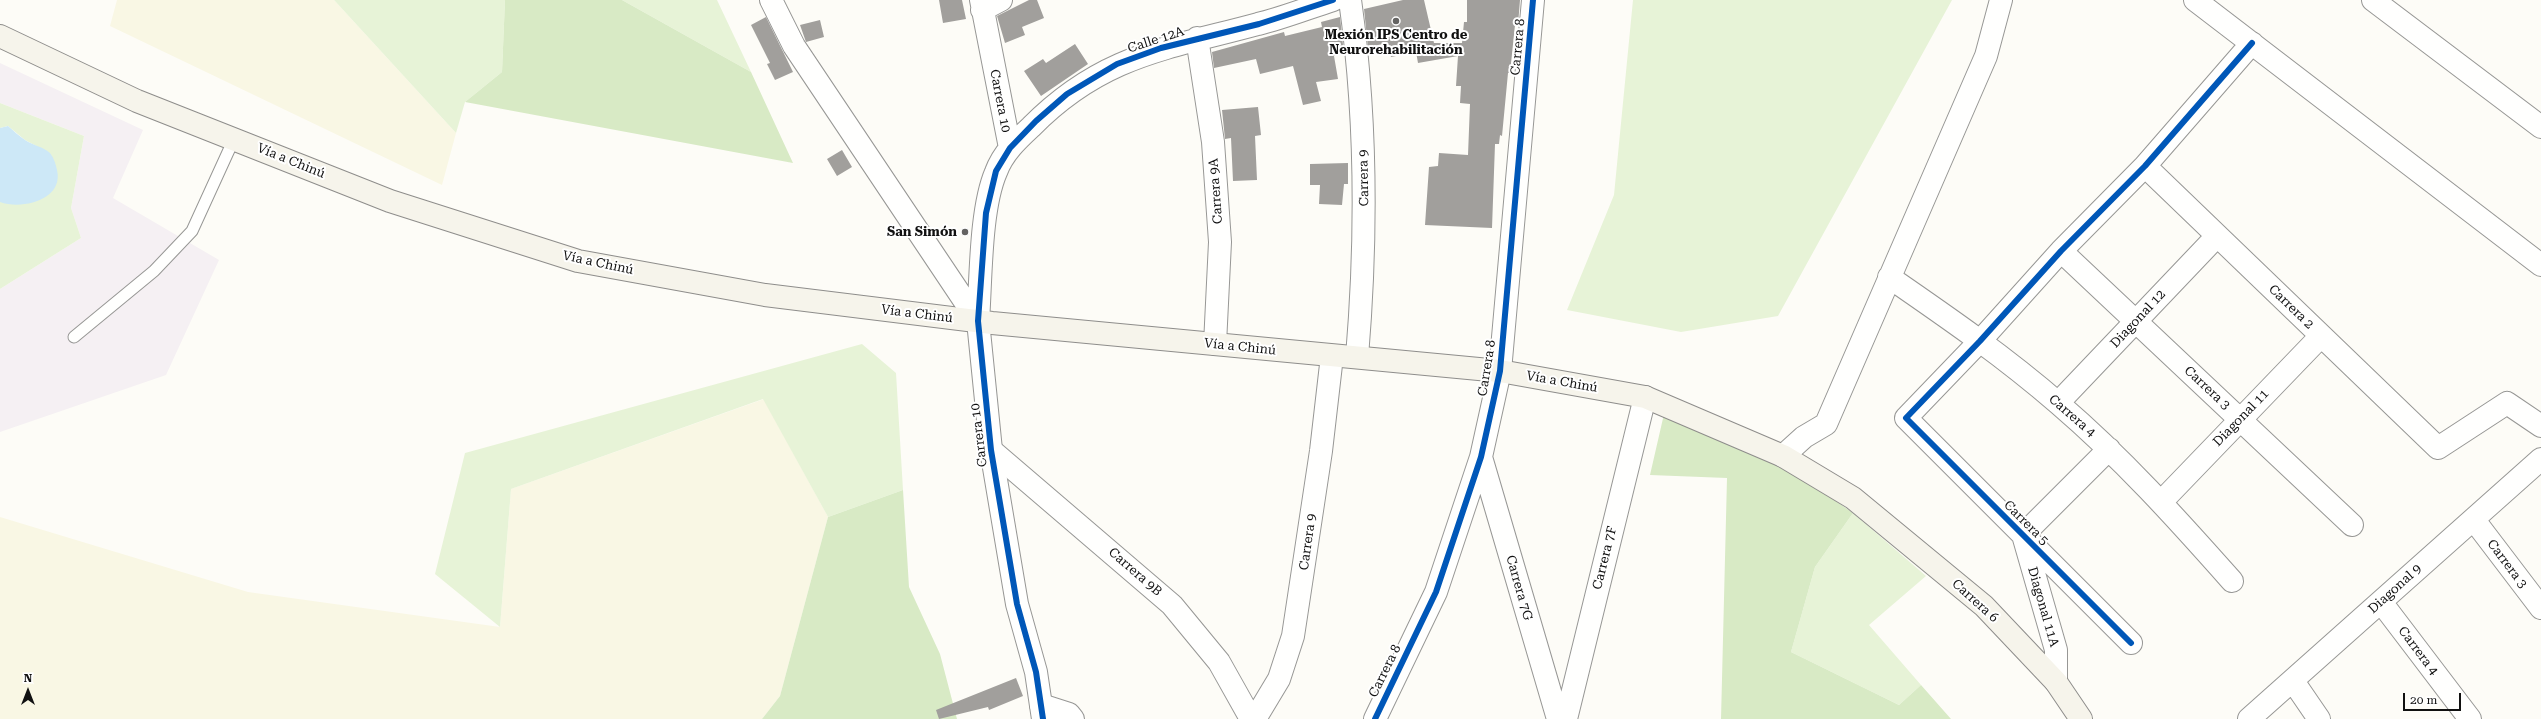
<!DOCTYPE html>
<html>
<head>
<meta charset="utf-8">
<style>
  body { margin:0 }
  #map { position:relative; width:2541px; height:719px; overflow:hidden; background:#fdfcf7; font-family:"Roboto Serif",serif }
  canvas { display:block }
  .north { position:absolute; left:8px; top:671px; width:40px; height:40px; -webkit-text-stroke:3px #fff; paint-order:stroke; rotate:0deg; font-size:11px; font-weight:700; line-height:16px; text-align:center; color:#111 }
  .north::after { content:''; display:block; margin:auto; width:14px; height:18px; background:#111; clip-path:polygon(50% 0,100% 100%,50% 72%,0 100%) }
  .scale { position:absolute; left:2403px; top:693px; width:58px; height:18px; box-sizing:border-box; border:2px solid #111; border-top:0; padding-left:5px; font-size:12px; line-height:14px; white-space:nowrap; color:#111; -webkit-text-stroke:3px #fff; paint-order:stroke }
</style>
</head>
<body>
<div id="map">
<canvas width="2541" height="719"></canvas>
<div class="north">N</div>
<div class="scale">20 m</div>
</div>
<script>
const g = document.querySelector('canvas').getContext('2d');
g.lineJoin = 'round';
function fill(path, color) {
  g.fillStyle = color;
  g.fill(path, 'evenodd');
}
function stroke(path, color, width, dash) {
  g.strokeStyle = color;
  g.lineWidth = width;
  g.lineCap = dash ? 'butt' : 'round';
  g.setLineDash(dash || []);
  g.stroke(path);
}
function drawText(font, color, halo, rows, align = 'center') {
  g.font = font + ' "Roboto Serif",serif';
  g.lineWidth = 4;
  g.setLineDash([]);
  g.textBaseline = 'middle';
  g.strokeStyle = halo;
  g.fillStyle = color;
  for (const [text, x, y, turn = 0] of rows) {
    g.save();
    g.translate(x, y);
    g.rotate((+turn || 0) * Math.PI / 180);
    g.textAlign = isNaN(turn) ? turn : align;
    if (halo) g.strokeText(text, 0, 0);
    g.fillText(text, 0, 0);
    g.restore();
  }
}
fill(new Path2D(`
  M0 63 143 130 113 198 219 260 166 375 0 432V289L81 238 71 208 84 136 0 103Z`), '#f5f0f3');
fill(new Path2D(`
  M117 0H334L456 133 442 185 110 26Z
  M764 399 828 517 780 696 762 719H0V517L248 592 500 627 511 489Z`), '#f9f7e4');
fill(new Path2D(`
  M334 0H505L502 72 465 102 456 133Z
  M622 0H717L751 72Z
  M1633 0H1952L1778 316 1681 332 1567 310 1614 195Z
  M0 103 84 136 71 208 81 238 0 289V202L49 153 25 140 8 126 0 128Z
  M862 344 896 373 903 490 828 517 763 399 511 489 500 627 435 574 465 453Z
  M1853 513 1926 576 1869 625 1921 685 1899 705 1791 652 1815 567Z`), '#e7f3d7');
fill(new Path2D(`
  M505 0H622L751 72 793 163 465 102 502 72Z
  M1664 414 1784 465 1853 513 1815 567 1791 652 1899 705 1921 685 1951 719H1721L1727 478 1650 475Z
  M903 490 909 587 940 654 957 719H762L780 696 828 517Z`), '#d8eac5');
fill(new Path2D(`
  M8 126C14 131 19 136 25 140 32 145 44 147 50 153 54 158 56 165 57 170 64 200 22 210 0 202V128Z`), '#cde8f7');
fill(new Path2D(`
  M939 0H962L966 19 943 23Z
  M1029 0H1037L1044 18 1022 27 1025 35 1005 43 997 16Z
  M1403 0H1424L1434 43H1462L1464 22H1467V0H1520L1518 25H1515L1510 73H1508L1502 136 1500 135 1499 144H1495L1492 228 1425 225 1429 167 1438 166 1439 153 1468 155 1470 104 1460 103 1461 86H1456L1458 56 1418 63 1416 52 1391 57 1388 43 1368 47 1364 9Z
  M766 17 793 72 775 80 767 64 770 63 751 25Z
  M1340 17 1344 54 1334 56 1338 79 1316 82 1321 101 1303 105 1293 66 1260 74 1256 59 1214 68 1212 52 1284 32 1285 36 1322 27 1321 22Z
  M820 20 824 37 806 42 800 25Z
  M1075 44 1088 64 1041 96 1024 71 1043 59 1046 63Z
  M1258 107 1261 135 1255 136 1257 180 1233 181 1231 138 1225 139 1222 110Z
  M842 150 852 167 837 176 827 159Z
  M1348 163V184H1344L1342 205 1319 204 1320 185H1310V164Z
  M1016 678 1023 696 989 710 988 707 939 719 936 710Z`), '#a19f9c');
const service = new Path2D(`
  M74 337 154 271 192 231 234 139`);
const minor = new Path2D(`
  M771 0 794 46 978 321
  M981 0 1010 148
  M1350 0C1367 119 1367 237 1357 357
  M2195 0 2541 265
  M2373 0 2541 127
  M982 10 1001 0
  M1197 38 1213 142 1220 242 1215 344
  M2145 166 2438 448 2507 403 2541 426
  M2061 251 2352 525
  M1889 277C1947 317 2005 357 2059 404 2122 458 2177 519 2232 581
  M978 321C981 280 980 209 996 172 1003 153 1017 140 1031 127 1102 55 1166 49 1258 24 1283 18 1308 8 1333 0
  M2058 403 2217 236
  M991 450 1172 605 1219 662 1251 719
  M1783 456 1804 437 1826 424 1986 56 2001 0
  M1481 457 1558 719
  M2162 501 2321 336
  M2474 520 2541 608
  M2381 602 2470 719
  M2131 643 1906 418 1980 341 2061 251 2145 166 2252 43
  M2293 681 2319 719
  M2056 682V650L2023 535 2109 449
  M1041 705 1069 714 1073 719
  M1255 719 1279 679 1293 636 1321 451 1332 356
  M1375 719 1436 592 1481 457 1500 371
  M1566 719 1645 397
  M2249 719 2541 459`);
const tertiary = new Path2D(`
  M978 321 991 450 1017 604 1036 672 1043 719
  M1500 371 1533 0`);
const secondary = new Path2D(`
  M0 36 137 101 390 201 578 261 765 295 992 323 1500 371 1645 397 1783 456 1853 498 1984 606 2056 682 2081 719`);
stroke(service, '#979795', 13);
stroke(minor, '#979795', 24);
stroke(tertiary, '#979795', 24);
stroke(secondary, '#8e8d8b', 24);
stroke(service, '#fffffe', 11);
stroke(minor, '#fffffe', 22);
stroke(tertiary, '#fffffe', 22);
stroke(secondary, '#f6f4eb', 22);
stroke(new Path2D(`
  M2131 643 1906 418 1980 341 2061 251 2145 166 2252 43
  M1043 719 1036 672 1017 604 991 450 978 321 986 213 996 171 1010 148 1036 121 1067 94 1117 64 1161 48 1259 24 1333 0
  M1375 719 1436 592 1481 457 1500 371 1533 0`), '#0057b8', 6);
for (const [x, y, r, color] of [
  [1396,21,4,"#646362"],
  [965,232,4,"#646362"]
]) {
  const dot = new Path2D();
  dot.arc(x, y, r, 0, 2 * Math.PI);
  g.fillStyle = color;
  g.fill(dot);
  stroke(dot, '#fff', 1.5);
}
drawText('bold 13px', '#111', '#fff', [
  ["Mexión IPS Centro de",1396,35],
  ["Neurorehabilitación",1396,50],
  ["San Simón",957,232,"right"]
]);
drawText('13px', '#111', '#fff', [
  ["Calle 12A",1156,40,-18],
  ["Carrera 8",1518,47,-85],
  ["Carrera 10",1000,101,79],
  ["Vía a Chinú",291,161,22],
  ["Carrera 9",1364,178,-91],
  ["Carrera 9A",1216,191,-94],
  ["Vía a Chinú",598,263,12],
  ["Carrera 2",2291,307,44],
  ["Vía a Chinú",917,314,7],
  ["Diagonal 12",2138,319,-47],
  ["Vía a Chinú",1240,347,6],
  ["Carrera 8",1487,368,-81],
  ["Vía a Chinú",1562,382,10],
  ["Carrera 3",2207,388,43],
  ["Carrera 4",2072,416,41],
  ["Diagonal 11",2241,418,-46],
  ["Carrera 10",979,435,-97],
  ["Carrera 5",2026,523,45],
  ["Carrera 9",1308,542,-82],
  ["Carrera 7F",1605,558,-76],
  ["Carrera 3",2507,564,53],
  ["Carrera 9B",1135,572,41],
  ["Carrera 7G",1519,588,74],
  ["Diagonal 9",2395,589,-42],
  ["Carrera 6",1975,601,42],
  ["Diagonal 11A",2043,607,74],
  ["Carrera 4",2418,651,53],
  ["Carrera 8",1385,671,-64]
]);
</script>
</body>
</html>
